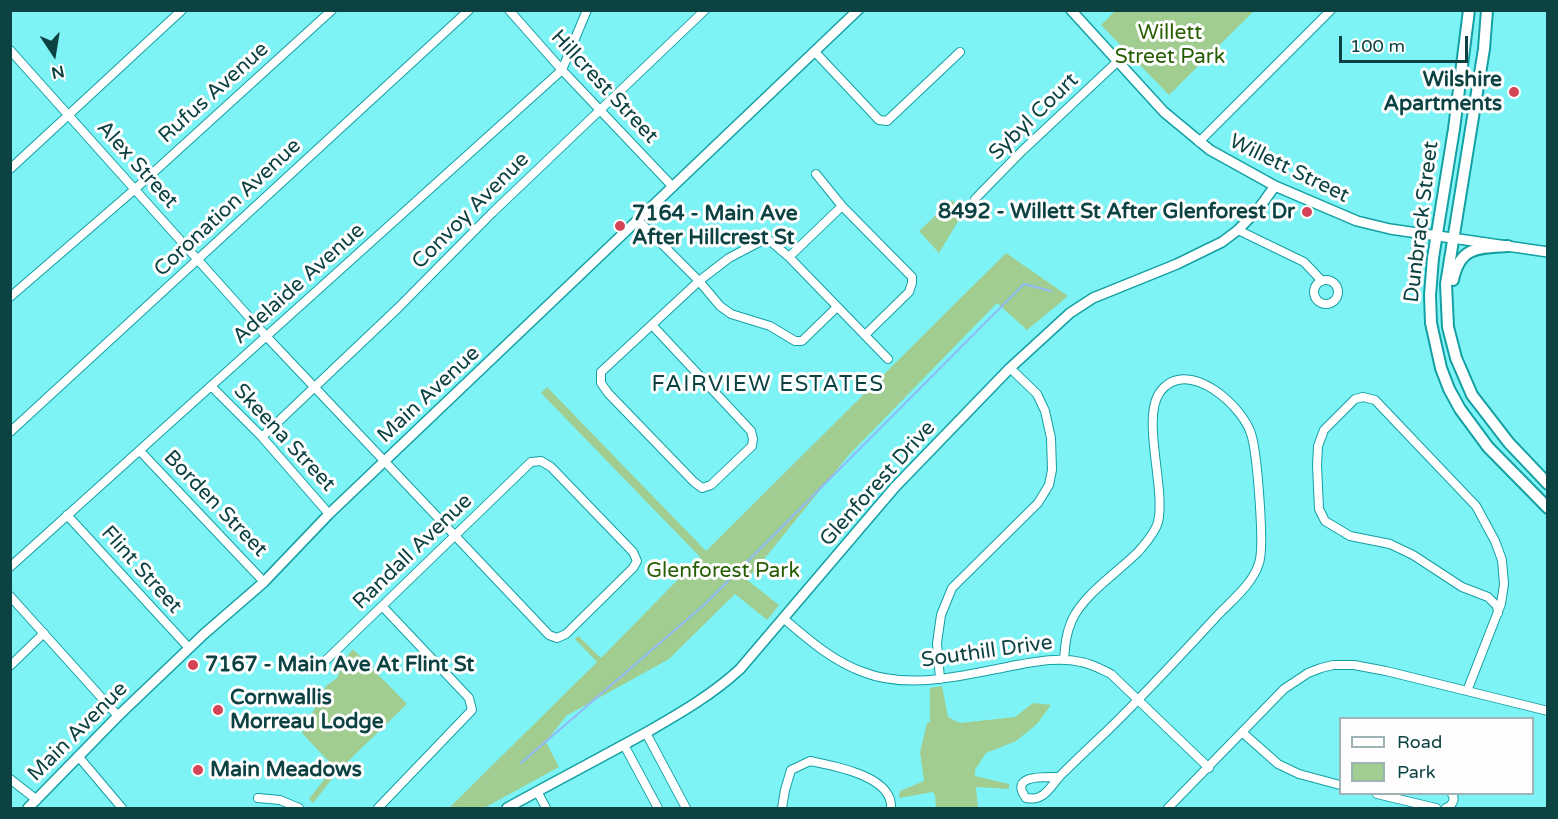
<!DOCTYPE html>
<html>
<head>
<meta charset="utf-8">
<style>
  body { margin:0 }
  #map { position:relative; width:1558px; height:819px; overflow:hidden; background:#7ef3f6; font-family:"Varela Round",sans-serif }
  canvas { display:block }
  .frame { position:absolute; inset:0; border:12px solid #0d4243; pointer-events:none }
  .legend { position:absolute; left:1339px; top:717px; width:195px; height:78px; box-sizing:border-box; background:#fefefe; border:2px solid #9eb3b3; margin:0; padding:8px 10px; list-style:none; font-size:18px; color:#0d4243 }
  .legend li { display:flex; align-items:center; gap:12px; height:30px }
  .legend b { width:30px; border:2px solid #9eb3b3 }
  .north { position:absolute; left:24px; top:24px; width:60px; height:60px; -webkit-text-stroke:4px #fefefe; paint-order:stroke; rotate:168deg; font-size:16px; font-weight:700; line-height:24px; text-align:center; color:#0d4243 }
  .north::after { content:''; display:block; margin:auto; width:21px; height:27px; background:#0d4243; clip-path:polygon(50% 0,100% 100%,50% 72%,0 100%) }
  .scale { position:absolute; left:1339px; top:36px; width:129px; height:27px; box-sizing:border-box; border:3px solid #0d4243; border-top:0; padding-left:8px; font-size:18px; line-height:21px; white-space:nowrap; color:#0d4243; -webkit-text-stroke:4px #fefefe; paint-order:stroke }
</style>
</head>
<body>
<div id="map">
<canvas width="1558" height="819"></canvas>
<div class="frame"></div>
<ul class="legend">
<li><b style="height:8px;background:#fff"></b>Road</li>
<li><b style="height:16px;background:#a1cd90"></b>Park</li>
</ul>
<div class="north">N</div>
<div class="scale">100 m</div>
</div>
<script>
const g = document.querySelector('canvas').getContext('2d');
g.lineJoin = 'round';
function fill(path, color) {
  g.fillStyle = color;
  g.fill(path, 'evenodd');
}
function stroke(path, color, width, dash) {
  g.strokeStyle = color;
  g.lineWidth = width;
  g.lineCap = dash ? 'butt' : 'round';
  g.setLineDash(dash || []);
  g.stroke(path);
}
function drawText(font, color, halo, rows, align = 'center') {
  g.font = font + ' "Varela Round",sans-serif';
  g.lineWidth = 6;
  g.setLineDash([]);
  g.textBaseline = 'middle';
  g.strokeStyle = halo;
  g.fillStyle = color;
  for (const [text, x, y, turn = 0] of rows) {
    g.save();
    g.translate(x, y);
    g.rotate((+turn || 0) * Math.PI / 180);
    g.textAlign = isNaN(turn) ? turn : align;
    if (halo) g.strokeText(text, 0, 0);
    g.fillText(text, 0, 0);
    g.restore();
  }
}
fill(new Path2D(`
  M1116 10H1254V11L1169 95 1101 25Z
  M952 200 963 213 939 253 919 231Z
  M1006 253 1068 296 1027 330 997 303 848 456 747 580 779 605 767 620 735 594 669 659 566 716 546 742 559 767 484 808H449L597 662 575 639 578 636 601 658 700 557 541 393 547 387 706 551Z
  M353 649 407 704 339 770 313 803 309 799 334 767 302 733 326 686 337 678 345 659Z
  M942 686 948 717 960 723 1015 717 1033 703 1051 705 1037 724 1016 741 986 753 975 770V776L1009 784V789L976 787 978 808H936L935 796 933 792 899 798 900 791 924 781 920 752 927 723 930 722V688Z`), '#a1cd90');
stroke(new Path2D(`
  M521 763 705 604 1024 284 1051 291`), '#90baf7', 2);
const minor = new Path2D(`
  M509 10 562 70 673 187
  M10 50 266 336 549 635 557 638 566 634 633 568 637 561 633 552 551 467 541 461 531 462 320 666
  M815 52 879 120 887 121 960 52
  M1199 142 1331 10
  M10 169 182 10
  M816 174 842 206 912 277V283L909 292 865 335
  M975 199 1022 151 1118 61
  M639 221 699 281 720 306 731 314 770 326 795 341H802L837 307
  M1238 230 1304 262 1322 281
  M789 257 842 206
  M1314 292a12 12 0 1 1 24 0a12 12 0 1 1-24 0Z
  M10 297 134 190 332 10
  M652 325 751 431 753 439 752 446 711 485 702 488 694 482 608 393 601 383V372L699 281 729 258 765 239 769 240 789 257 888 359
  M212 387 262 437 329 514
  M10 432 469 10
  M262 437 398 308 492 213 705 10
  M140 451 264 582
  M67 515 189 648
  M10 567 562 70 587 10
  M10 596 118 716
  M783 618C808 639 832 661 863 672 911 691 968 674 1017 665 1038 661 1060 657 1081 662 1092 664 1101 669 1111 674L1209 768
  M10 666 44 633
  M940 679 937 643 941 615 952 588 1038 503 1049 485 1052 470 1051 438 1045 411 1037 394 1010 368
  M1467 691 1501 604 1504 584 1502 560 1495 541 1476 506 1375 400 1363 397 1355 399 1324 430 1318 446 1317 465 1319 509 1325 521 1350 536 1390 544 1413 555 1462 587 1488 597 1497 606 1498 613
  M646 733 686 808
  M1243 733 1278 764 1299 774 1340 785
  M624 745 658 808
  M78 756 122 808
  M1059 777C1046 777 1008 774 1026 798 1033 799 1037 799 1043 795 1050 790 1055 781 1061 775 1076 760 1092 745 1107 731 1145 694 1181 655 1217 616 1231 601 1253 584 1259 563 1265 547 1257 456 1252 437 1245 407 1187 355 1160 392 1141 418 1166 489 1158 522 1155 533 1145 544 1138 552 1118 572 1084 594 1072 620 1066 633 1065 646 1064 660
  M10 779 37 800
  M537 791 546 808
  M1377 794 1436 808
  M258 798 280 800 299 808
  M378 808 472 710 469 698 383 607
  M782 808 785 790 791 770 810 761C834 766 893 776 891 808
  M1168 808 1284 689 1308 673 1321 668 1333 665H1354L1386 671 1548 711
  M1446 808C1452 806 1456 799 1452 794`);
const tertiary = new Path2D(`
  M1071 10 1164 112 1210 150 1275 186 1357 221 1390 229 1548 252
  M28 808 118 716 204 634 264 582 329 514 858 10
  M507 808C554 782 602 757 649 731 682 712 713 694 740 669L895 487 1010 368 1070 313 1093 298 1177 264 1222 242 1238 230 1259 208 1275 186`);
const secondary = new Path2D(`
  M1469 10 1454 129 1433 258 1430 295 1431 323 1441 368 1449 389 1460 409 1488 447 1548 508
  M1487 10 1484 49 1446 284 1448 327 1456 358 1472 395 1509 443 1548 484
  M1453 280C1460 246 1478 248 1508 246`);
stroke(minor, '#13a0a3', 10);
stroke(tertiary, '#13a0a3', 12);
stroke(secondary, '#13a0a3', 14);
stroke(minor, '#fff', 8);
stroke(tertiary, '#fff', 9);
stroke(secondary, '#fff', 10);
for (const [x, y, r, color] of [
  [1514,92,6,"#d44356"],
  [1307,212,6,"#d44356"],
  [620,226,6,"#d44356"],
  [193,665,6,"#d44356"],
  [218,710,6,"#d44356"],
  [198,770,6,"#d44356"]
]) {
  const dot = new Path2D();
  dot.arc(x, y, r, 0, 2 * Math.PI);
  g.fillStyle = color;
  g.fill(dot);
  stroke(dot, '#fefefe', 2);
}
drawText('21px', '#275e04', '#fefefe', [
  ["Willett",1170,33],
  ["Street Park",1170,57],
  ["Glenforest Park",723,571]
]);
drawText('bold 21px', '#0d4243', '#fefefe', [
  ["Wilshire",1502,80,"right"],
  ["Apartments",1502,104,"right"],
  ["8492 - Willett St After Glenforest Dr",1295,212,"right"],
  ["7164 - Main Ave",632,214],
  ["After Hillcrest St",632,238],
  ["7167 - Main Ave At Flint St",205,665],
  ["Cornwallis",230,698],
  ["Morreau Lodge",230,722],
  ["Main Meadows",210,770]
], 'left');
drawText('21px', '#0d4243', '#fefefe', [
  ["Hillcrest Street",604,87,47],
  ["Rufus Avenue",214,93,-42],
  ["Sybyl Court",1034,117,-44],
  ["Alex Street",137,165,48],
  ["Willett Street",1289,169,26],
  ["Coronation Avenue",228,208,-43],
  ["Convoy Avenue",471,211,-45],
  ["Dunbrack Street",1422,222,-83],
  ["Adelaide Avenue",299,284,-42],
  ["Main Avenue",429,395,-43],
  ["Skeena Street",284,438,47],
  ["Glenforest Drive",878,484,-48],
  ["Borden Street",215,504,46],
  ["Randall Avenue",413,552,-44],
  ["Flint Street",141,570,48],
  ["Southill Drive",987,652,-8],
  ["Main Avenue",78,732,-45]
]);
g.letterSpacing = '1.5px';
drawText('22px', '#0d4243', '#fefefe', [
  ["FAIRVIEW ESTATES",768,385]
]);
g.letterSpacing = '0px';
</script>
</body>
</html>
